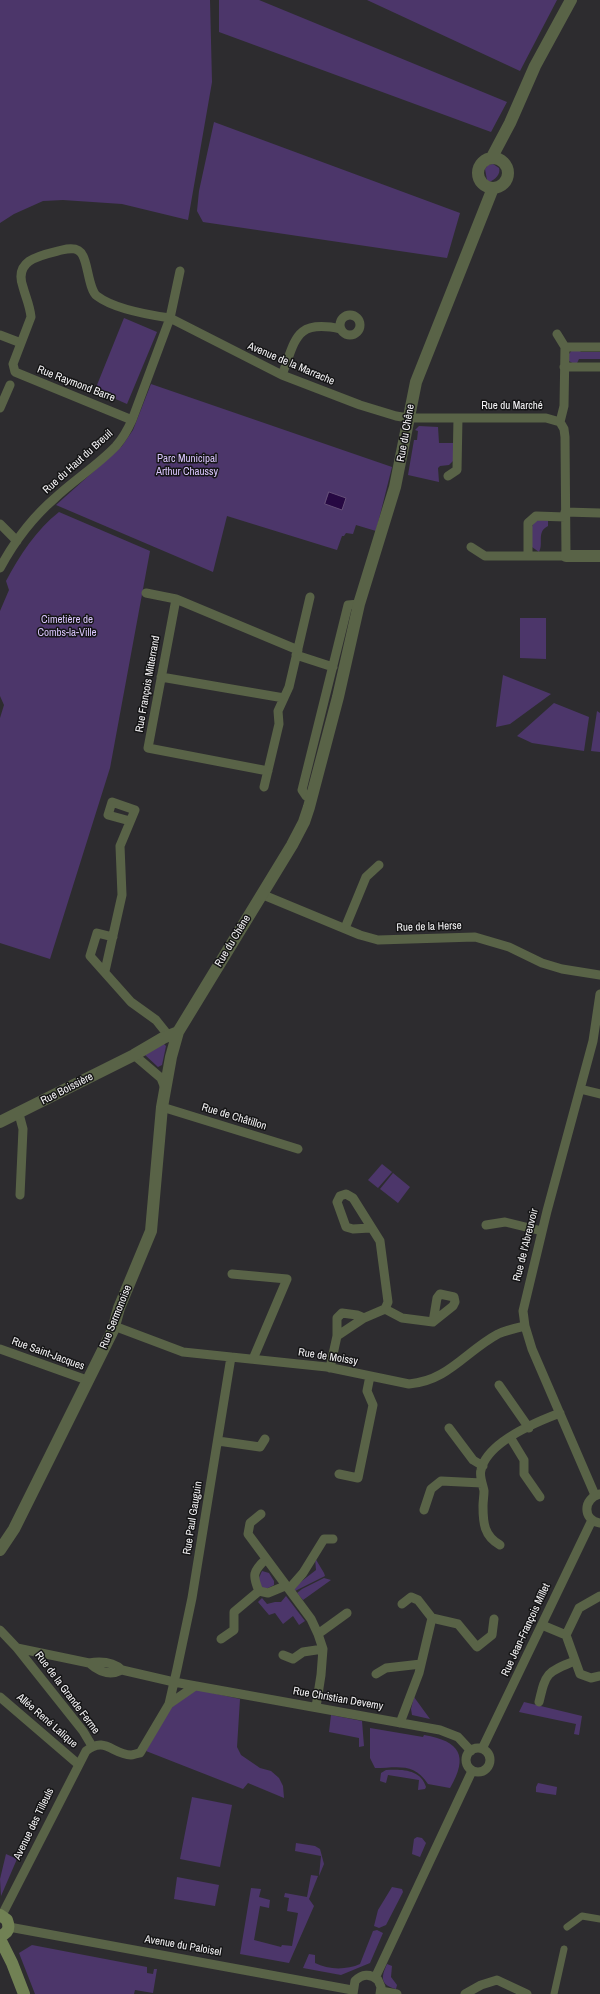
<!DOCTYPE html>
<html>
<head>
<meta charset="utf-8">
<style>
  body { margin:0 }
  canvas { display:block; background:#2d2c2f }
</style>
</head>
<body>
<canvas width="600" height="1994"></canvas>
<script>
const g = document.querySelector('canvas').getContext('2d');
g.lineJoin = 'round';
function fill(path, color) {
  g.fillStyle = color;
  g.fill(path, 'evenodd');
}
function stroke(path, color, width, dash) {
  g.strokeStyle = color;
  g.lineWidth = width;
  g.lineCap = dash ? 'butt' : 'round';
  g.setLineDash(dash || []);
  g.stroke(path);
}
function drawText(font, color, halo, rows, align = 'center') {
  g.font = font + ' "Archivo Narrow",sans-serif';
  g.lineWidth = 3;
  g.setLineDash([]);
  g.textBaseline = 'middle';
  g.strokeStyle = halo;
  g.fillStyle = color;
  for (const [text, x, y, turn = 0] of rows) {
    g.save();
    g.translate(x, y);
    g.rotate((+turn || 0) * Math.PI / 180);
    g.textAlign = isNaN(turn) ? turn : align;
    if (halo) g.strokeText(text, 0, 0);
    g.fillText(text, 0, 0);
    g.restore();
  }
}
fill(new Path2D(`
  M0 0H210L212 82 188 220 122 204 63 200 43 201 14 214 0 223Z
  M219 0H259L507 102 491 132 219 32Z
  M367 0H557L520 71Z
  M214 122 460 213 447 258 203 222 197 211 199 191Z
  M493 164 499 168C501 174 495 180 489 182L487 180 485 169 488 165Z
  M124 318 157 332 127 404 95 390Z
  M577 348 581 352H600V359H579L576 365 569 361V354L573 349Z
  M151 384 392 467 376 531 356 525 353 534 346 533 344 536H342L337 550 227 516 213 572 56 505 122 446 133 430Z
  M419 426 438 427 439 443H453V461L449 465 440 466 438 468 439 482 408 475 414 440H417L418 431 415 430Z
  M59 512 150 551 110 768 50 959 0 943V718L4 705 0 696V611L9 590 6 581C20 555 36 530 59 512Z
  M548 519V526C536 532 544 543 539 552L532 547 531 529 535 520Z
  M520 618H546V659L520 658Z
  M503 675 551 694 510 724 496 727Z
  M554 703 589 717 584 751 532 743 517 736Z
  M597 711 600 713V752L591 751Z
  M163 1043 166 1046 162 1065 158 1067 144 1054Z
  M382 1164 392 1172 378 1188 368 1180Z
  M393 1173 410 1187 398 1203 380 1189Z
  M315 1558 324 1573 325 1576 295 1591 293 1588 316 1570Z
  M262 1571 269 1573 274 1581V1585L266 1589 260 1587 259 1578Z
  M324 1578 331 1580 303 1600 297 1593 302 1589Z
  M286 1596 305 1621 299 1625 293 1616 283 1624 275 1613 269 1615 258 1602 262 1598 267 1604 275 1602H281Z
  M194 1689 240 1699 237 1747 241 1755 260 1768 271 1771 279 1778 283 1786 284 1798 248 1783 243 1789 146 1751 171 1706Z
  M414 1697 430 1719 412 1715 411 1709Z
  M524 1702 582 1716 579 1735 574 1734 576 1724 519 1712Z
  M331 1715 362 1721 364 1746 359 1747V1738L329 1732Z
  M370 1728 423 1737 424 1735C460 1741 469 1756 450 1788L428 1784C414 1762 397 1768 375 1768L370 1758Z
  M386 1770C401 1769 421 1769 426 1787L425 1789 418 1790 419 1780 388 1775 386 1783 380 1781 381 1773Z
  M538 1783 557 1787 556 1795 536 1792V1787Z
  M192 1797 232 1805 220 1867 180 1859Z
  M417 1837 422 1838 426 1843 420 1857 412 1854 414 1839Z
  M296 1843 315 1846 320 1849 324 1864 319 1876 321 1856 295 1851Z
  M6 1854 17 1859 1 1896 0 1879Z
  M311 1875 318 1876 309 1899 314 1906 289 1963 240 1954 251 1888 261 1889 259 1897 270 1900 269 1908 260 1906 254 1940 281 1947 282 1945 292 1946 298 1913 287 1911 289 1898 284 1897 285 1893 307 1897Z
  M177 1877 219 1885 215 1906 174 1899Z
  M392 1887 402 1889 403 1892 386 1925 379 1928 374 1926 378 1910Z
  M377 1930 383 1933 370 1963 341 1975 303 1968 309 1954 315 1955V1963C328 1970 347 1970 360 1964L373 1931Z
  M32 1945 147 1967V1973L153 1974 154 1969H157L153 1993 135 1990 134 1994H35L19 1953Z
  M387 1964 392 1966 391 1977 397 1985 396 1989C380 1985 381 1977 387 1964Z`), '#4c366a');
const water = new Path2D(`
  M329 492 346 498 342 510 325 504Z`);
fill(water, '#260842');
stroke(water, '#644f78', 1);
stroke(new Path2D(`
  M567 1927 582 1916 600 1919
  M554 1994 564 1949`), '#596347', 7);
stroke(new Path2D(`
  M340 325a10 10 0 1 1 20 0a10 10 0 1 1-20 0Z
  M557 334 565 347 564 406 560 422
  M0 335 21 343
  M565 347H600
  M564 367H600
  M282 375C296 339 295 319 341 329
  M0 408 10 385
  M132 420 15 372 13 364 31 317C30 306 26 298 23 287 13 259 42 255 62 250 70 248 79 247 83 256 88 265 89 290 97 296 114 309 149 315 170 318L282 375 360 405 396 416 408 418H546L560 422 564 429 565 437 566 556H485L471 547
  M448 476 457 470 458 418
  M565 512 600 513
  M0 524 17 541
  M528 556V523L536 516 565 517
  M0 568C14 542 33 517 55 498 74 480 98 465 116 446 123 438 128 429 132 420L170 318 180 271
  M146 593 176 599 298 650
  M176 599 148 748 268 771
  M296 655 333 667
  M161 677 284 698
  M264 787 279 724 278 711 289 687 310 597
  M311 797 306 796 302 790 348 605 359 604
  M261 894 360 935 378 940 475 937 509 947 542 963 562 969 600 975
  M345 928 366 877 379 865
  M113 937 97 933 90 956 131 1002 156 1020 168 1035
  M105 971 122 895 120 846 135 810 112 802 108 815 130 821
  M134 1055 161 1078 165 1088
  M580 1089 600 1094
  M162 1107 298 1149
  M19 1114 23 1129 20 1195
  M486 1225 505 1222 542 1231
  M232 1274 287 1279 253 1359
  M385 1309 402 1318 433 1322 453 1306 455 1302 454 1297 440 1294 437 1298 433 1322
  M114 1326 183 1352 327 1367 409 1384C448 1381 466 1351 498 1334 507 1330 516 1328 525 1326
  M337 1336 364 1318 385 1309 388 1302 380 1241 353 1198 346 1194 340 1196 337 1202 346 1227 353 1229 370 1228
  M0 1349 84 1379 87 1382
  M330 1368 337 1336V1318L342 1313 357 1315 364 1318
  M499 1385 529 1428
  M449 1428 473 1460 483 1466
  M510 1437 524 1460V1474L540 1497
  M218 1441 260 1447 265 1439
  M339 1474 358 1478 373 1405 367 1391 370 1376
  M600 1494C583 1498 582 1520 600 1523
  M595 1495 532 1349 525 1326 523 1311 547 1211 593 1041 600 994
  M424 1510 431 1489 441 1481 482 1483
  M261 1514 250 1523 248 1534 311 1619 318 1634 323 1649 321 1675 316 1707
  M500 1545C484 1536 483 1523 483 1506 483 1501 484 1496 484 1491 483 1485 479 1476 481 1470 487 1442 536 1422 560 1413
  M266 1559C253 1571 252 1575 259 1591L268 1593 285 1586
  M289 1589 303 1573 324 1539H333
  M402 1604 411 1597 418 1600 432 1618 458 1624 477 1647 492 1635 494 1619
  M542 1625 566 1635 580 1674 591 1678 600 1676
  M0 1630 17 1648 83 1731 92 1746
  M318 1634 347 1613
  M566 1635 579 1608 600 1596
  M221 1639 234 1630V1612L259 1591
  M17 1648 89 1663C101 1661 113 1662 122 1670L174 1682 440 1730 458 1737 471 1751
  M283 1655 293 1659 303 1652 323 1649
  M89 1663C99 1672 110 1676 122 1670
  M376 1674 386 1668 421 1664
  M0 1697 78 1764
  M539 1702C546 1673 546 1672 575 1661
  M169 1704 195 1686
  M400 1723 419 1673 432 1618
  M466 1760a12 12 0 1 1 24 0a12 12 0 1 1-24 0Z
  M482 1749 592 1520
  M2 1915 86 1751C105 1736 112 1754 131 1755 133 1755 138 1753 140 1753L169 1704 177 1669 192 1598 231 1357
  M9 1927 352 1990
  M375 1978 472 1771
  M381 1991 397 1994
  M353 1994 355 1981C362 1974 370 1973 378 1980L381 1987 380 1994
  M465 1994 481 1985 497 1980 527 1994`), '#596347', 9);
stroke(new Path2D(`
  M492 157 510 123 535 66 571 0
  M478 173a15 15 0 1 1 30 0a15 15 0 1 1-30 0Z
  M566 556H600
  M0 1122 134 1055 163 1038 178 1032
  M0 1550 14 1529 113 1330 119 1308 151 1231 162 1107 171 1057 178 1032 292 845 304 822 309 807 338 697 359 604 395 487 416 382 493 188`), '#596347', 12);
stroke(new Path2D(`
  M0 1915 7 1920C10 1928 8 1933 0 1936
  M0 1939 12 1963 24 1994`), '#718154', 12);
drawText('11px', '#f5f4f6', '#151516', [
  ["Avenue de la Marrache",291,364,23],
  ["Rue Raymond Barre",76,384,21],
  ["Rue du Marché",512,406],
  ["Rue du Chêne",406,433,-80],
  ["Rue du Haut du Breuil",78,462,-42],
  ["Rue François Mitterrand",148,684,-80],
  ["Rue de la Herse",429,927,-2],
  ["Rue du Chêne",233,941,-59],
  ["Rue Boissière",67,1089,-27],
  ["Rue de Châtillon",234,1117,17],
  ["Rue de l'Abreuvoir",526,1245,-76],
  ["Rue Sermonoise",116,1317,-68],
  ["Rue Saint-Jacques",48,1354,20],
  ["Rue de Moissy",328,1357,9],
  ["Rue Paul Gauguin",193,1518,-81],
  ["Rue Jean-François Millet",526,1630,-65],
  ["Rue de la Grande Ferme",67,1693,53],
  ["Rue Christian Devemy",338,1699,10],
  ["Allée René Lalique",47,1721,41],
  ["Avenue des Tilleuls",34,1824,-64],
  ["Avenue du Paloisel",183,1946,10]
]);
drawText('11px', '#d9c5fc', '#151516', [
  ["Parc Municipal",187,459],
  ["Arthur Chaussy",187,472],
  ["Cimetière de",67,620],
  ["Combs-la-Ville",67,633]
]);
</script>
</body>
</html>
